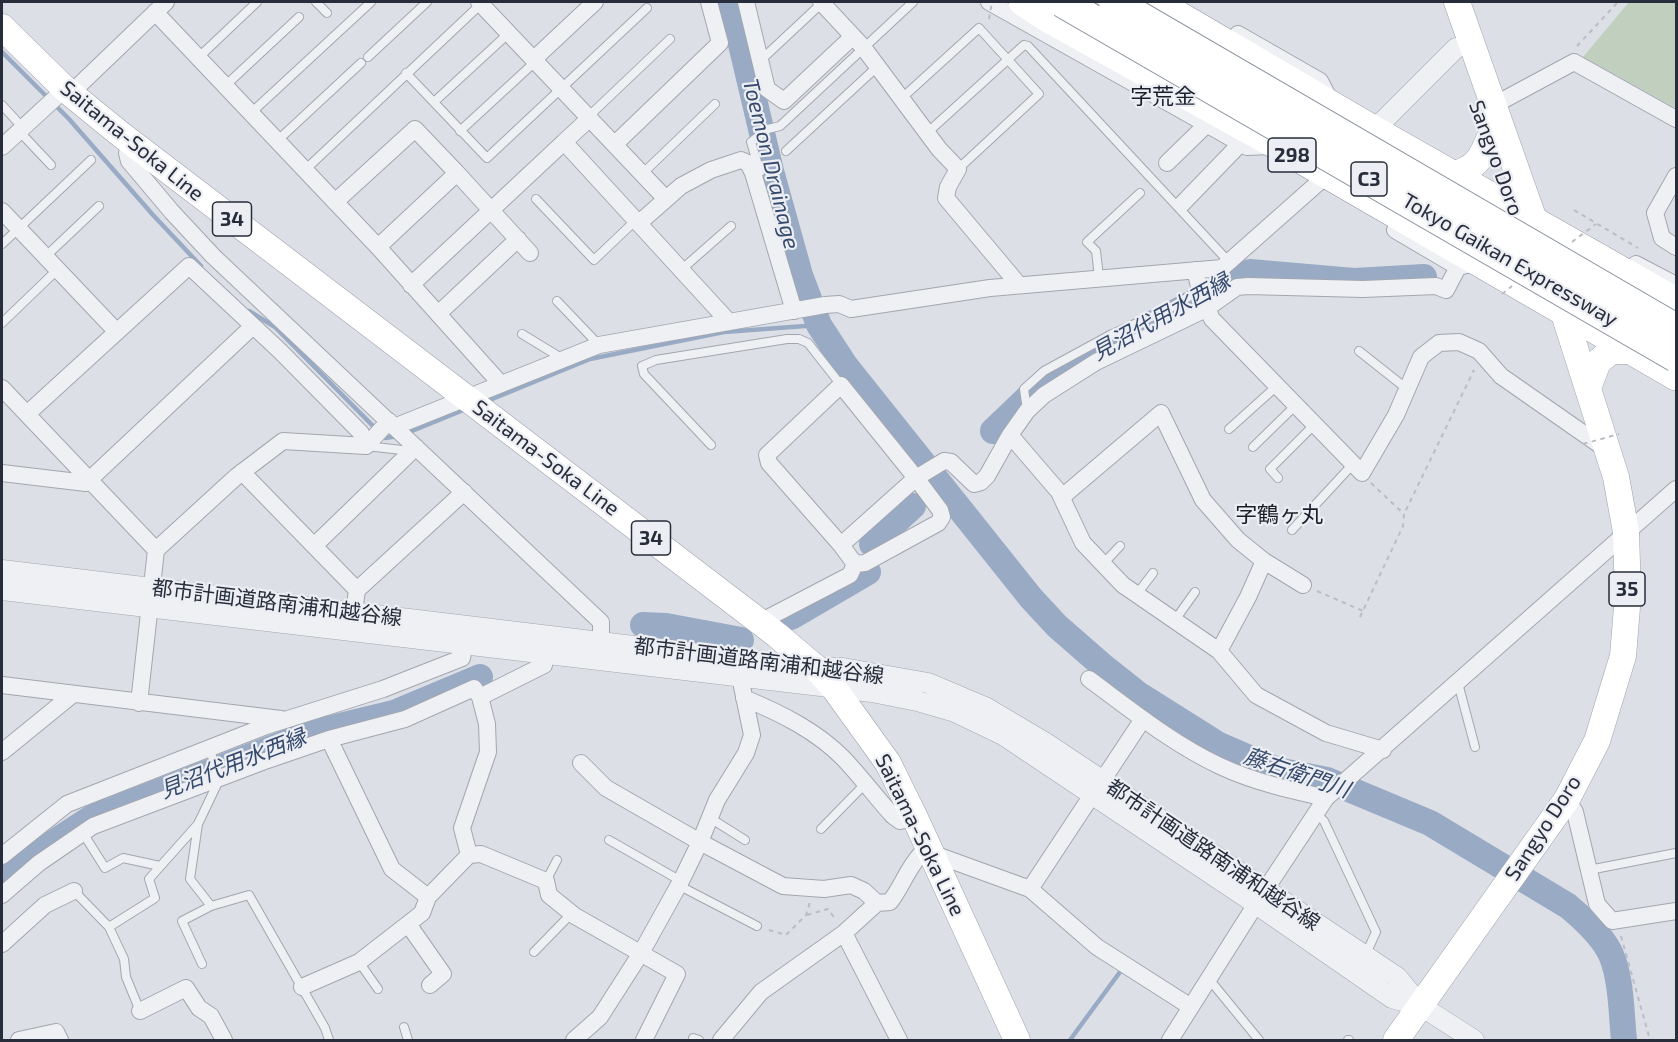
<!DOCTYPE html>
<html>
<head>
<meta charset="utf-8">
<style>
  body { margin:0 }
  #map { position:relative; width:1678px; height:1042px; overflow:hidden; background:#dddfe6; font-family:"Exo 2",sans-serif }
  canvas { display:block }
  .frame { position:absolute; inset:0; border:3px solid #272d3b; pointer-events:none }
</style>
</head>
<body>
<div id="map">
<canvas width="1678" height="1042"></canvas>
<div class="frame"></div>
</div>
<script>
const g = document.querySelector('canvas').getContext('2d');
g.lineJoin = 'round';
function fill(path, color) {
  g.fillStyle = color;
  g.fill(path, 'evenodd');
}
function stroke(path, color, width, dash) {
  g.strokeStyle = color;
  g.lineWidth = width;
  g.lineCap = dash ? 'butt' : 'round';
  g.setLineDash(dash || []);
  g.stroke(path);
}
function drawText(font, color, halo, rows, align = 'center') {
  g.font = font + ' "Exo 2","Noto Sans JP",sans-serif';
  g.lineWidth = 4.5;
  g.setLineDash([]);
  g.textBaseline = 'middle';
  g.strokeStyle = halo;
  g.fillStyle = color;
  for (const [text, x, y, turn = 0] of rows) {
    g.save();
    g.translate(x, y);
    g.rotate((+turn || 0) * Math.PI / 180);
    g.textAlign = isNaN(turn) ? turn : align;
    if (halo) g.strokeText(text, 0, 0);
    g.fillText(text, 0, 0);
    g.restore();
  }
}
fill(new Path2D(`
  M1629 2H1676V108L1583 57Z`), '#c1cfbe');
stroke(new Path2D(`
  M2 52 69 119 153 215 201 266
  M249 311 275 327 376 429
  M485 402 590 359 724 332 819 325
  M407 433 466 409
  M382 435 385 438 399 436
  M1070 1040 1120 972`), '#99abc4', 4.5);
stroke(new Path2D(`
  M731 2 771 171 800 275 819 325 845 365 1031 598 1057 626 1104 667 1138 694 1219 745 1277 770 1327 780 1430 823 1568 906C1582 918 1597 931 1607 947 1622 971 1621 1013 1624 1040
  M993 431 1039 387 1076 363 1214 292 1234 276 1250 272 1354 281 1424 277
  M872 544 913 506
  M791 617 868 572
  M643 625 666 626 741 640
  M2 882 36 854 93 817 307 734 394 713 480 677`), '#99abc4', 26);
const service = new Path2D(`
  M316 2 327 13
  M368 57 427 2
  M198 58 257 2
  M761 60 823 2
  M406 73 487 158 647 8
  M225 86 299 17
  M902 98 979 28 1039 94 958 169
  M434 102 509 33
  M2 105 23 128
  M251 113 371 2
  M589 116 670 39
  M19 131 51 165
  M460 131 536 61
  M927 133 1024 45 1028 46 1229 262
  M277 141 361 63
  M786 151 878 66
  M305 170 481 4
  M758 172H760L751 142 768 129 780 126 913 2
  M642 174 715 104
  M536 199 594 260 636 220
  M2 244 91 160
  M45 257 99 206
  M681 270 731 226
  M1099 277 1096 251 1087 242 1140 193
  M557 301 599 345
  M2 323 57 270
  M522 334 563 359
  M1359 351 1407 389
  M1027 410 1024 389 1044 371 1112 334 1167 310 1200 290
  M1229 429 1278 385
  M711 445 644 374 642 366 656 360 787 339H799L808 343 841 385
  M366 446 411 451
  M1253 447 1296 405
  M1278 478 1270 469 1315 424
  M1292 530 1353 464
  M1103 564 1120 546
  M1137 594 1153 573
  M1175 620 1195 592
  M1458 683 1475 747
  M209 748 220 778 198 824 190 879 211 906
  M1317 814 1324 821 1376 932 1365 956
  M710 818 745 840
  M821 829 865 784
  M83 833 105 868 123 858 160 866
  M609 840 681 881
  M1589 870 1676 853
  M546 881 557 860
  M678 885 757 926
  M74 891 109 927 124 959 126 977 140 1011
  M109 927 155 898 149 879 198 824
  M534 952 572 913
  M359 962 378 989
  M202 964 182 921 211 906 249 895 325 1028 329 1040
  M1209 979 1259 1040
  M404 1027 408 1040
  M693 1038 699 1040
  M1348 1040H1349`);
const minor = new Path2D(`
  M479 2 666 199
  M746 2 767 89 784 101 848 41
  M821 2 863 47 939 149 958 169 948 187 946 198 1019 285
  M989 2 1247 147 1271 146
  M155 12 378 247 500 383
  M1238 34 1320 81 1331 102
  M534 59 595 2
  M71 93 166 2
  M1494 105 1574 62 1676 119
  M564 142 590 118
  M131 143 127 153 129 161 172 212 213 256 601 622V643
  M615 144 720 43 709 2
  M2 147 65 89
  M1167 163 1206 125
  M457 173 530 253
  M1676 176 1655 213 1662 238 1676 247
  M335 202 415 129 457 173 378 247
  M1182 204 1241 143
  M2 211 117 332
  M639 223 681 186 711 170 741 160 748 163 753 173 794 311
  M1395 230 1458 267 1467 265
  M1636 264 1676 285
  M1195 270 1201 295 1212 319 1362 473 1396 415 1421 357 1439 343 1459 342 1479 351 1501 376 1607 450
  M411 285 564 142 729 322
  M438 314 518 239
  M2 388 156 550 139 703
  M27 414 189 266 280 351 361 433 366 446
  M394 427 599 345 825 305 839 304 851 309 990 288 1222 268 1327 175
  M1010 435 1059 492 1083 543 1123 585 1219 651
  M242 472 357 590 354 612
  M2 473 86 483 253 326
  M1062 497 1161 413 1203 500 1238 540 1264 561 1303 585
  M841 545 916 478 841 385 767 455 769 463 841 545 855 564 865 563 938 523 942 517 940 510 916 478 944 461 951 462 974 484 981 482 987 476 1010 435 1027 411 1044 395 1096 362 1206 309 1237 287 1248 286 1363 289 1436 286 1446 290 1458 267
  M314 546 416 447
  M156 550 237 476 283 441 366 446 389 421
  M1264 561 1248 597 1219 651 1256 695 1326 733 1383 750
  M357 590 464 492
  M760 622 850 575 855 564
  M1089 679C1131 710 1173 744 1220 766 1254 782 1290 790 1326 798
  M2 685 281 719
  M744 698C780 713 817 731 844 759 861 777 876 797 893 816L900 821 915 818
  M329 739 392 869 428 897
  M2 752 72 695
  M581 763 606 788 700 842 783 886 824 889 851 885 864 891 877 903
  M1102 781 1143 719
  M1567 799 1575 812 1597 904 1612 921 1676 911
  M469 855 481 854 546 881 549 895 575 916 677 974 644 1040
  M2 856 67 804 266 726 383 689 462 658 465 643
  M1030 889 1092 795
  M2 895 39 863 93 826 262 762 329 739 405 719 474 688 480 697
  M408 924 443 974 430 985
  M844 933 899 1040
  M2 944 45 905 74 891
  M302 987 359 962 422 913 428 897 469 855 462 828 488 752 487 724 480 697 544 665 546 654
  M140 1011 186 988 199 1008 211 1016 224 1040
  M19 1040 56 1032 60 1040
  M574 1040 600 1017 641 953 681 881 700 842 717 800 746 753 752 735 740 677
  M721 1040 761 992 844 933 877 903 890 902C903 885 906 871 920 855L931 853 1030 889 1097 947 1191 1007
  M1170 1040 1256 904 1326 798 1676 489`);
const tertiary = new Path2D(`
  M1366 138 1456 48
  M2 570 816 668H843L928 683 987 708 1046 743 1397 977 1421 1006 1474 1040
  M2 590 872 692 917 701 955 712 1003 735 1256 904 1392 998 1421 1006`);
const primary = new Path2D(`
  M1457 2 1539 234
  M2 27 65 89 119 133 777 635 816 668 834 688 888 763 915 818 1017 1040
  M1453 175C1476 167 1480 161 1489 139
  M1588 388 1598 362 1611 351H1632
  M1396 1040 1567 799 1597 741 1623 656 1628 595 1626 532 1616 477 1559 298`);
const trunk = new Path2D(`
  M1022 2 1048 19 1275 145 1676 377
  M1157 2 1375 130 1676 301`);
stroke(service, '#a3a6af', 10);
stroke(minor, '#a3a6af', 18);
stroke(tertiary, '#a3a6af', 21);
stroke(primary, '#9da3b0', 27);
stroke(trunk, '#858c9b', 28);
stroke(new Path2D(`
  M1577 46 1618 2
  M1574 210 1638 248
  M1371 483 1404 514
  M1317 591 1363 611
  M1360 617 1403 526 1404 514 1474 370
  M807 915 828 909 836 920
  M769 930 786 935 806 915 810 902
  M1621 936 1650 1040`), '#bbbdc4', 2, [4.5, 4.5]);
stroke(service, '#eff0f4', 8);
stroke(minor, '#eff0f4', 16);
stroke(tertiary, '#eff0f4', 20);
stroke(primary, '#fff', 26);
stroke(trunk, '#fff', 27);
const motorwayBridge = new Path2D(`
  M1062 2 1676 357
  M1114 2 1676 329`);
stroke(motorwayBridge, '#858c9b', 32, []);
stroke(new Path2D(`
  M989 19 992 2
  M1572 242 1596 224
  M1502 294 1512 286
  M1583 444 1619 434`), '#bbbdc4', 2, [4.5, 4.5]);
stroke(motorwayBridge, '#fff', 30);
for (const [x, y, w] of [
  [1292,155,48],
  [1369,179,36],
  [232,219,39],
  [651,538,39],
  [1627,589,36]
]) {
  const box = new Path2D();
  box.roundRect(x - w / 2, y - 17, w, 34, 4.5);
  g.fillStyle = '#eceef3';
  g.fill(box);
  stroke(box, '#272d3b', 1.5);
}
drawText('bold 20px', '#272d3b', null, [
  ["298",1292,155],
  ["C3",1369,179],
  ["34",232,219],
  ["34",651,538],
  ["35",1627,589]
]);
drawText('21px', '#272d3b', '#eceef3', [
  ["Saitama-Soka Line",132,141,39],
  ["Sangyo Doro",1496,158,70],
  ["Tokyo Gaikan Expressway",1510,260,30],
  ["Saitama-Soka Line",546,458,37],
  ["都市計画道路南浦和越谷線",277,603,7],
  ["都市計画道路南浦和越谷線",759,661,7],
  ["Sangyo Doro",1543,828,-57],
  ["Saitama-Soka Line",920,835,64],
  ["都市計画道路南浦和越谷線",1213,855,34]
]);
drawText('22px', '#1a1e2b', '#eceef3', [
  ["字荒金",1163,97],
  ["字鶴ヶ丸",1279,515]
]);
drawText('italic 22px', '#35496c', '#eceef3', [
  ["Toemon Drainage",771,164,76],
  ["見沼代用水西縁",1161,317,-29],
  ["見沼代用水西縁",233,764,-21],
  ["藤右衛門川",1297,773,19]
]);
</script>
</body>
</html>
